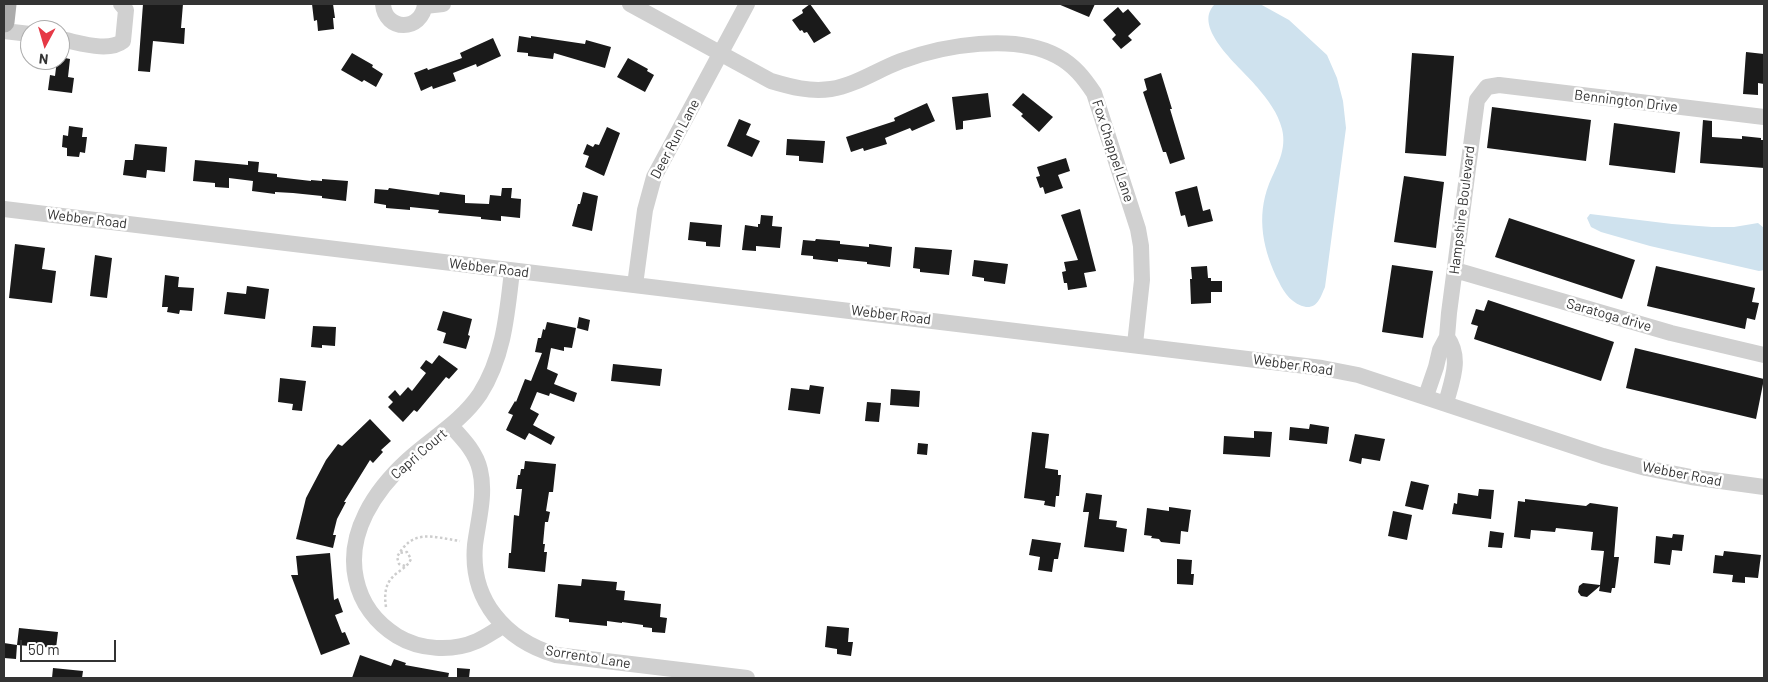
<!DOCTYPE html>
<html>
<head>
<meta charset="utf-8">
<style>
  body { margin:0 }
  #map { position:relative; width:1768px; height:682px; overflow:hidden; background:#fff; font-family:Barlow,sans-serif }
  canvas { display:block }
  .frame { position:absolute; inset:0; border:5px solid #333; pointer-events:none }
  .north { position:absolute; left:20px; top:20px; width:50px; height:50px; box-sizing:border-box; background:#fff; border:1px solid #adadad; border-radius:50%; rotate:186deg; font-size:14px; font-weight:700; line-height:20px; text-align:center; color:#333 }
  .north::after { content:''; display:block; margin:auto; width:18px; height:22px; background:#e63946; clip-path:polygon(50% 0,100% 100%,50% 72%,0 100%) }
  .scale { position:absolute; left:20px; top:640px; width:96px; height:22px; box-sizing:border-box; border:2px solid #333; border-top:0; padding-left:6px; font-size:15px; line-height:18px; white-space:nowrap; color:#333; -webkit-text-stroke:4px #fff; paint-order:stroke }
</style>
</head>
<body>
<div id="map">
<canvas width="1768" height="682"></canvas>
<div class="frame"></div>
<div class="north">N</div>
<div class="scale">50 m</div>
</div>
<script>
const g = document.querySelector('canvas').getContext('2d');
g.lineJoin = 'round';
function fill(path, color) {
  g.fillStyle = color;
  g.fill(path, 'evenodd');
}
function stroke(path, color, width, dash) {
  g.strokeStyle = color;
  g.lineWidth = width;
  g.lineCap = dash ? 'butt' : 'round';
  g.setLineDash(dash || []);
  g.stroke(path);
}
function drawText(font, color, halo, rows, align = 'center') {
  g.font = font + ' Barlow,sans-serif';
  g.lineWidth = 5;
  g.setLineDash([]);
  g.textBaseline = 'middle';
  g.strokeStyle = halo;
  g.fillStyle = color;
  for (const [text, x, y, turn = 0] of rows) {
    g.save();
    g.translate(x, y);
    g.rotate((+turn || 0) * Math.PI / 180);
    g.textAlign = isNaN(turn) ? turn : align;
    if (halo) g.strokeText(text, 0, 0);
    g.fillText(text, 0, 0);
    g.restore();
  }
}
fill(new Path2D(`
  M1215 4H1260L1289 20 1327 55 1337 78 1343 101 1346 128 1325 287C1321 296 1318 308 1306 307 1293 305 1284 293 1279 282 1263 251 1256 217 1269 184 1277 165 1287 150 1282 129 1278 113 1268 100 1257 87 1243 69 1190 28 1215 4Z
  M1590 214 1672 224 1712 227H1734L1758 223 1764 228V270L1759 271 1650 246 1601 232 1591 227 1587 218Z`), '#cfe2ee');
fill(new Path2D(`
  M143 4H183L181 28H185L184 44 153 41 150 72 138 71Z
  M312 4H333L335 18H333L334 29 318 31 317 20 314 21Z
  M810 4 831 33 814 43 807 32 804 33 802 30 800 31 792 20 803 13 802 10Z
  M1058 4H1095L1089 17Z
  M1118 7 1123 13 1128 9 1141 24 1128 36 1132 40 1121 49 1112 39 1116 35 1103 20Z
  M519 36 531 38V36L585 44 586 40 611 47 605 68 554 53 553 59 528 56V53L517 52Z
  M493 38 501 56 477 67 476 64 453 73 456 81 433 89 432 86 421 91 414 73 427 68 428 70 462 58 460 53Z
  M1746 52 1764 54V84L1758 83V95L1743 94Z
  M352 53 373 65 372 67 383 74 376 87 364 80 362 82 341 70Z
  M1412 53 1454 56 1446 156 1405 153Z
  M60 57 70 59 68 77 74 78 72 93 48 90 50 75 55 76 57 60H60Z
  M628 58 648 69 647 71 654 75 645 92 617 77Z
  M1161 73 1172 109H1170L1185 159 1170 164 1166 152H1163L1143 92 1147 90 1144 79Z
  M988 93 991 117 963 121V129L956 130 952 97Z
  M1023 93 1053 117 1039 132 1021 116 1023 114 1012 105Z
  M927 103 935 121 912 131 910 128 885 138 887 144 864 151 863 148 851 152 846 137 895 121 894 118Z
  M1492 107 1591 120 1586 161 1487 148Z
  M739 119 751 124 746 135 760 141 752 157 727 146Z
  M1703 120 1712 121V137L1742 139V136L1761 138V140H1764V168L1700 163Z
  M1614 123 1680 132 1675 173 1609 165Z
  M69 126 83 128 82 137H87L85 153 80 152 79 157 67 156V148L62 147 63 135 68 136Z
  M607 127 620 133 604 176 585 167 589 156 583 154 587 144 593 147 595 144 599 145Z
  M787 139 825 141 823 163 799 161V156L786 155Z
  M135 144 167 147 165 172 147 170 146 178 123 175 125 160H133Z
  M1066 158 1070 171 1058 175 1063 188 1045 194 1043 187 1040 188 1036 177 1040 176 1037 167Z
  M195 160 248 165V161L259 162 258 172 277 174V177L311 181V180L322 181V179L348 181 346 201 322 198V196L293 193 275 192V194L252 191 253 181 229 178V188L215 187V183L193 181Z
  M1404 176 1444 182 1436 248 1394 242Z
  M1197 186 1203 211 1210 209 1213 221 1188 227 1185 215 1181 216 1175 192Z
  M389 188 439 195 440 192 465 195V203L489 204 490 195 501 196 502 188H512L511 198 521 199 520 218 501 216V221L481 219V217L438 213 439 210 410 207V210L386 208V205L374 203 375 189 388 190Z
  M583 192 598 196 592 231 572 226 578 204H580Z
  M1080 209 1096 271 1084 273 1087 287 1068 290 1067 283H1064L1062 272 1066 271 1064 262 1078 260 1061 215Z
  M761 215 773 216 772 226 782 227 780 248 756 246V251L742 250 745 225 758 227V224H760Z
  M1509 218 1635 260 1622 299 1495 257Z
  M690 222 722 225 720 247 706 246V242L688 240Z
  M816 239 840 241V244L869 247V244L892 247 890 267 867 264V262L838 259V262L813 259V256L801 255 803 240 815 241Z
  M15 244 45 248 42 269 56 271 52 303 9 298Z
  M915 247 952 250 949 275 920 272V269L913 268Z
  M95 255 112 258 107 298 90 296Z
  M974 260 1008 264 1005 284 984 281V278L972 276Z
  M1392 265 1433 271 1423 338 1382 332Z
  M1207 266 1208 278H1211V281H1222V292H1211V303L1191 304 1190 279H1192L1191 267Z
  M1656 266 1755 288 1752 302 1759 303 1755 320 1747 318 1745 329 1647 306Z
  M165 275 179 277 178 287 194 288 192 311 180 310 179 314 167 312 168 307H162Z
  M247 286 269 289 265 319 224 314 227 292 246 294Z
  M1488 300 1614 342 1601 381 1474 339 1478 326 1471 324 1476 309 1484 311Z
  M443 311 472 319 468 335 470 336 466 349 443 343 446 333 437 330Z
  M579 317 590 320 588 331 577 328Z
  M547 322 576 328 572 348 564 347V351L551 348 547 369 558 374 554 384 577 393 574 402 550 393 549 396 537 392 530 409 539 414 533 425 555 437 551 445 529 433 525 440 506 430 513 415 508 413 515 401 516 402 525 379 531 381 542 353 535 352 538 338H541L543 329 545 330Z
  M313 326 336 327 335 346 322 345V348L311 347Z
  M1635 348 1764 379 1756 419 1626 388Z
  M439 355 458 369 449 379 446 377 417 412 414 410 403 422 388 407 393 402 388 397 395 390 400 396 408 387 412 391 426 373 420 368 426 360 432 364Z
  M613 364 662 369 660 386 611 381Z
  M280 378 306 381 302 411 292 410 293 404 278 402Z
  M810 385 824 387 820 414 788 410 791 388 809 390Z
  M891 389 920 391 919 407 890 405Z
  M867 402 881 403 879 422 865 421Z
  M370 419 391 441 381 450 383 452 373 463 370 460 344 502H346L337 519 333 535H336L333 548 296 539 306 498 326 460 338 444 342 446Z
  M1310 424 1329 427 1327 444 1289 440 1290 427 1309 429Z
  M1254 431 1272 432 1270 457 1223 454 1224 436 1254 438Z
  M1032 432 1049 434 1045 468 1058 470V475H1061L1059 496H1056L1055 507 1044 505 1045 501 1024 498Z
  M1355 434 1385 439 1380 461 1362 458 1361 464 1349 461Z
  M918 443 928 444 927 455 917 454Z
  M525 461 556 464 553 492H549L546 511 550 512 548 522H545L543 544H545L544 552H547L545 572 508 568 509 553H511L514 515 519 516 522 489H516L518 475H520L521 469H524Z
  M1411 481 1429 485 1423 510 1405 506Z
  M1479 489 1494 490 1491 519 1452 514 1454 503 1457 504 1458 493 1478 496Z
  M1086 493 1102 495 1099 519 1117 521 1116 527 1127 529 1124 552 1084 547 1089 512H1083Z
  M1525 499 1586 506 1590 503 1618 507 1614 557H1619L1615 588H1612L1611 593 1599 591 1600 586 1587 597 1581 596 1578 592 1579 586 1583 583 1600 585 1604 551 1591 550 1593 532 1556 528 1555 532 1531 530 1530 539 1514 537 1518 501 1525 502Z
  M1169 507 1191 510 1188 532 1181 531 1180 544 1161 542 1159 539 1151 538 1152 536 1144 535 1147 508 1169 511Z
  M1393 511 1412 515 1407 540 1388 536Z
  M1490 531 1504 533 1502 548 1488 547Z
  M1673 534 1684 535 1682 551 1672 550 1670 565 1654 563 1656 536 1672 538Z
  M1032 539 1061 543 1058 559H1054L1052 572 1038 570 1040 557 1029 555Z
  M1724 551 1761 555 1758 578 1745 577V583L1732 582 1733 575 1713 573 1715 555 1723 556Z
  M330 553 334 600 338 598 343 612 335 615 342 633 345 632 350 644 321 655 291 575H298L296 556Z
  M1177 559 1192 560 1191 574H1194L1193 585 1177 584Z
  M582 579 617 582 616 590 625 591 624 600 661 604 660 617 667 618 665 633 652 632V628L643 627V625L622 622V623L607 621V626L569 622V619L555 617 558 584 581 586Z
  M827 626 849 628 848 642H853L851 656 837 654V649L825 647Z
  M19 628 58 632 56 648 17 645Z
  M4 643 17 645 16 659 4 658Z
  M360 655 391 666 394 659 406 663 405 665 449 673 448 678H352Z
  M53 668 83 671 82 678H52Z
  M457 668 470 669 469 678H457Z`), '#1a1a1a');
stroke(new Path2D(`
  M405 566 399 564 397 557C413 528 432 537 460 541
  M386 607C384 594 385 582 397 573 402 569 408 566 411 559L407 552 399 553`), '#cdcdcd', 2.5, [2.5, 2.5]);
stroke(new Path2D(`
  M383 4C385 32 422 32 425 4
  M630 4 771 81C791 87 810 92 831 89 856 85 877 70 901 61 944 45 1015 33 1057 56 1074 65 1084 78 1094 93L1138 229 1141 246 1142 280 1135 344
  M425 6 443 4
  M4 31 30 34
  M60 39C78 42 108 53 123 41L126 10 121 4
  M4 209 1322 368 1358 375 1603 456 1646 468 1691 477 1764 487
  M1455 270 1671 333 1764 355
  M635 285 645 210 654 177 747 4
  M1447 337 1449 313 1477 100 1487 87 1499 85 1764 117
  M1426 396 1436 367 1440 350 1447 337C1462 358 1452 380 1446 403
  M451 426C463 439 476 452 480 470 486 494 478 521 475 545 470 600 505 640 556 655L747 678
  M503 626C494 631 486 637 477 641 452 652 420 650 397 636 376 623 361 603 356 579 346 533 375 490 408 460 432 438 461 422 480 394 504 356 507 314 512 271`), '#d0d0d0', 16);
stroke(new Path2D(`
  M4 22 6 4`), '#ababab', 21);
drawText('14px', '#333', '#fff', [
  ["Bennington Drive",1626,101,7],
  ["Deer Run Lane",675,139,-62],
  ["Fox Chappel Lane",1113,151,72],
  ["Hampshire Boulevard",1462,210,-83],
  ["Webber Road",87,219,7],
  ["Webber Road",489,268,7],
  ["Webber Road",891,315,7],
  ["Saratoga drive",1609,315,16],
  ["Webber Road",1293,365,8],
  ["Capri Court",419,454,-41],
  ["Webber Road",1682,474,11],
  ["Sorrento Lane",588,657,9]
]);
</script>
</body>
</html>
